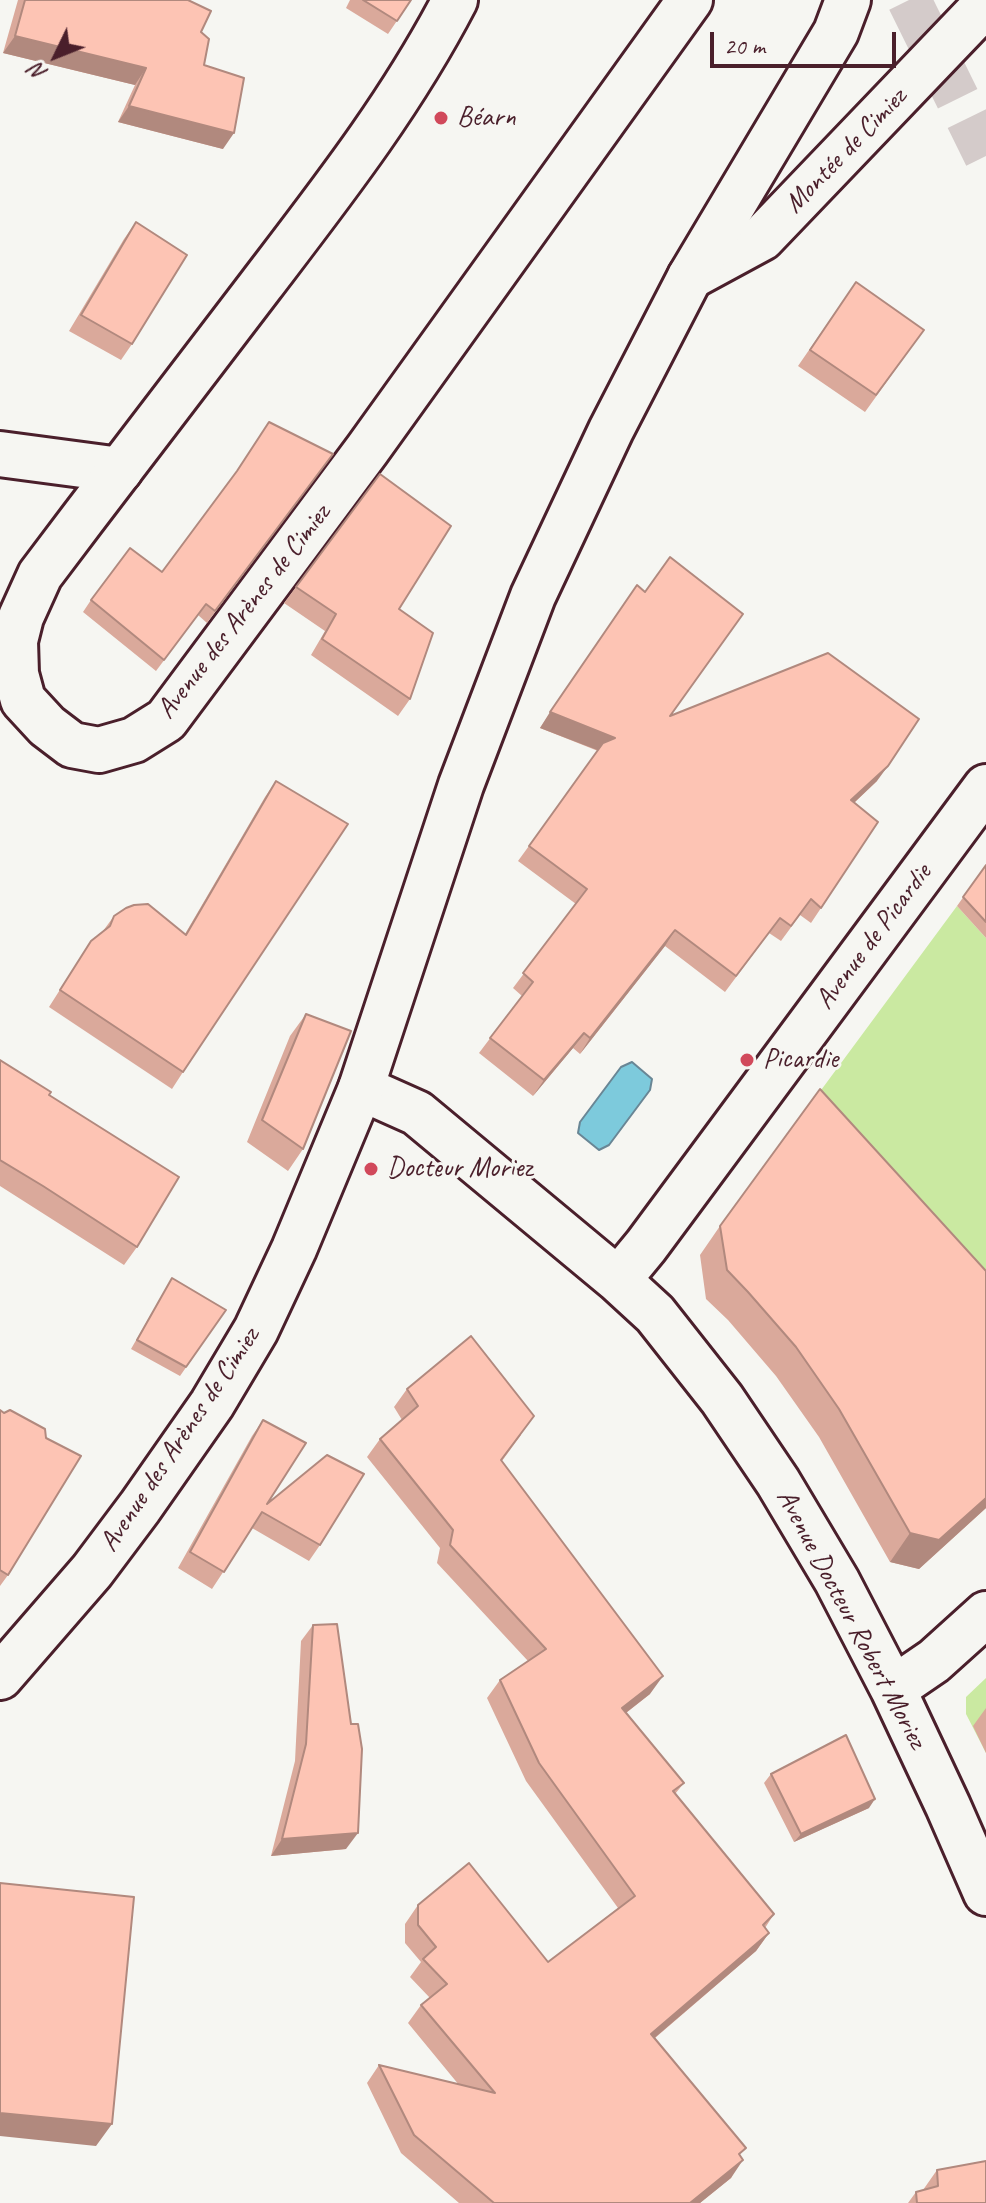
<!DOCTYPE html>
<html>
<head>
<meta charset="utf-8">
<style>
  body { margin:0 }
  #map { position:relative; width:986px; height:2203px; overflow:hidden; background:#f6f6f2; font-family:Caveat,sans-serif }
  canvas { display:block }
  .north { position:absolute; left:16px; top:16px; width:80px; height:80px; -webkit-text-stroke:6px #f6f6f2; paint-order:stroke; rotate:227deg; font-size:22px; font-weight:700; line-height:32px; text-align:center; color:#4a1f2b }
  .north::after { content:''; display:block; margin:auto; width:28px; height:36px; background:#4a1f2b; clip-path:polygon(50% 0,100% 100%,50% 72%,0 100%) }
  .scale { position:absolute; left:710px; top:32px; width:186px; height:36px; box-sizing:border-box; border:4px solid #4a1f2b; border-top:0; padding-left:10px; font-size:24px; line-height:28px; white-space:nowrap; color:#4a1f2b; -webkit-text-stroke:6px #f6f6f2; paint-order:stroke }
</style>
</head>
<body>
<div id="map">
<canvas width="986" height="2203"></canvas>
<div class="north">N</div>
<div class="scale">20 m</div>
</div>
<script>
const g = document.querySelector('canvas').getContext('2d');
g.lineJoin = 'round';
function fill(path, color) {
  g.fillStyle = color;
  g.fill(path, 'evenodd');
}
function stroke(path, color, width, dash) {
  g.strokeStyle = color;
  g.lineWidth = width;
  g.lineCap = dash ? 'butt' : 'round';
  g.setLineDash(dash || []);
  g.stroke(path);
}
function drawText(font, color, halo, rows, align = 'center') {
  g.font = font + ' Caveat,sans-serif';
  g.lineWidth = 6;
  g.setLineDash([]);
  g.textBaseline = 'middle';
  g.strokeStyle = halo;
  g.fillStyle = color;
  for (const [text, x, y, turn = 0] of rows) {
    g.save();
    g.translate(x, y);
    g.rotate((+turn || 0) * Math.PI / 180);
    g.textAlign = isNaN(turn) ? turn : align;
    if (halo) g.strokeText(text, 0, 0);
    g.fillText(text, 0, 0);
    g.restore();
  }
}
fill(new Path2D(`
  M957 906 986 938V1287L813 1101Z
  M986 1678V1753L966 1714V1697Z`), '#cae9a1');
const water = new Path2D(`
  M632 1062 652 1079 650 1090 609 1145 599 1150 578 1133 580 1122 621 1067Z`);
fill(water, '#7dcadc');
stroke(water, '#698695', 2);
stroke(new Path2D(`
  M909 0 986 156`), '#d4cbca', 44, [44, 22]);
const minor = new Path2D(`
  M690 277 762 238 986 4
  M0 454 120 470
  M361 1088 417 1113 618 1280 655 1314 722 1399 778 1482 837 1581 893 1689 948 1806 986 1893
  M618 1280 646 1246 986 787
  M893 1689 934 1661 986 1614`);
const tertiary = new Path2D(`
  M455 0C401 104 332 192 261 285 187 382 113 478 40 575L21 617 15 641 16 674 23 700 47 726 72 745 99 750 134 740 166 720 367 450 690 0
  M0 1677 92 1571 140 1507 212 1404 256 1330 294 1249 361 1088 461 785 533 596 611 430 690 277 836 32 848 0`);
stroke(minor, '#4a1f2b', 50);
stroke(tertiary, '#4a1f2b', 50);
stroke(minor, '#f6f6f2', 44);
stroke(tertiary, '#f6f6f2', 44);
fill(new Path2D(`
  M18 0H188L201 32 204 65 223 149 118 122 135 85 3 53Z
  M350 0H411L388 34 346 8Z
  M136 222 132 344 121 360 69 331 124 239Z
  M856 282 924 330 865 412 798 366Z
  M333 454 207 623 198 615 156 671 83 612 91 600 162 572Z
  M637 585 670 716 877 781 854 803 821 908 811 923 800 915 781 941 769 933 725 992 665 946 580 1054 573 1048 533 1096 479 1053 522 996 513 988 576 904 518 861 598 751 540 728Z
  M296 587 399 609 410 699 398 716 311 655 325 631 284 603Z
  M276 781 183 1072 172 1089 49 1007 91 941 103 931 114 916 185 934 265 797Z
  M986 865V938L957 906Z
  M306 1014 303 1149 288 1171 247 1142 290 1036Z
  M0 1060 49 1095 137 1247 124 1265 0 1186Z
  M720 1226 986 1271V1508L919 1569 890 1562 819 1437 776 1376 728 1320 706 1299 700 1255Z
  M172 1278 226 1310 180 1376 131 1349Z
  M407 1389 521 1435 502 1461 650 1694 626 1713 684 1783 675 1794 774 1914 765 1928 769 1933 756 1951 655 2038 741 2156 731 2178 700 2203H459L401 2153 367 2083 379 2065 459 2085 408 2023 421 2005 430 1998 410 1977 421 1962 405 1943V1924L418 1905 548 1962 618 1908 526 1781 487 1698 500 1680 528 1661 437 1563 440 1548 367 1457 380 1439 402 1420 394 1407Z
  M0 1410 8 1575 0 1586Z
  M263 1420 267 1504 320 1545 309 1561 252 1528 212 1589 178 1568 252 1436Z
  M313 1625 351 1724 346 1849 271 1856 295 1761 301 1641Z
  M986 1708V1753L973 1726Z
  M771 1774 869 1808 794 1842 764 1783Z
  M937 2170 986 2203H908L916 2192 923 2190Z`), '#daa99b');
fill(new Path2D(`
  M15 36 146 68 135 85 3 53Z
  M129 106 234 133 223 149 118 122Z
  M550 712 615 738 605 753 540 728Z
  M888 766 877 781 840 816 851 800Z
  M675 930 665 946 580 1054 590 1038Z
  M584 1033 573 1048 533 1096 544 1080Z
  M986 1498V1508L919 1569 890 1562 910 1533Z
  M663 1676 650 1694 609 1726 622 1708Z
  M875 1799 869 1808 794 1842 801 1834Z
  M358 1833 346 1849 271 1856 282 1839Z
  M769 1933 756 1951 638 2052 651 2034Z
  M0 2113 112 2124 96 2146 0 2136Z
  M743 2160 731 2178 700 2203H690Z`), '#b1897e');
const building = new Path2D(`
  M25 0H188L211 11 201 32 209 39 204 65 244 78 234 133 129 106 146 68 15 36Z
  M363 0H411L397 21Z
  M136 222 187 255 132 344 81 315Z
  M856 282 924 330 876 395 810 350Z
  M269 422 333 454 215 611 206 604 164 660 91 600 130 548 162 572 237 471Z
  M380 474 451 526 399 609 433 633 410 699 322 639 336 614 296 587Z
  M670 557 743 614 670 716 828 653 919 719 888 766 851 800 878 822 821 908 811 899 791 926 780 918 736 976 675 930 590 1038 584 1033 544 1080 490 1038 533 982 523 973 587 889 529 846 603 743 615 738 550 712 637 585 645 592Z
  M276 781 348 824 183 1072 60 990 91 941 110 926 114 916 126 908 134 905 148 904 186 935Z
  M986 865V922L963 897Z
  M306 1014 351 1031 303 1149 262 1120Z
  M0 1060 51 1092 49 1095 179 1177 137 1247 43 1186 0 1160Z
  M820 1089 986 1271V1498L939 1540 910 1533 839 1409 796 1347 748 1292 727 1270 720 1226Z
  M172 1278 226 1310 186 1367 137 1340Z
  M471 1336 534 1416 501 1460 663 1676 622 1708 684 1783 673 1791 774 1914 763 1925 769 1933 651 2034 746 2148 739 2154 743 2160 690 2203H494L414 2135 379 2065 495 2093 421 2005 447 1984 423 1959 436 1947 418 1925V1905L469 1863 548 1962 635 1896 539 1763 500 1680 546 1649 450 1545 453 1530 380 1439 418 1406 407 1389Z
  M0 1410 4 1413 10 1410 45 1429 46 1438 81 1456 8 1575 0 1570Z
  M263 1420 306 1443 267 1504 327 1455 364 1474 320 1545 262 1512 224 1572 190 1552Z
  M337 1624 351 1724H358L362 1749 358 1833 282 1839 306 1744 313 1625Z
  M846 1735 875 1799 801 1834 771 1774Z
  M0 1883 134 1897 112 2124 0 2113Z
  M986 2161V2203H917L916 2192 938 2186 937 2170Z`);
fill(building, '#fdc4b4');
stroke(building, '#b1897e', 2);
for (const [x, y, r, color] of [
  [441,118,8,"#d1495b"],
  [747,1060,8,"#d1495b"],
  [371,1169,8,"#d1495b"]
]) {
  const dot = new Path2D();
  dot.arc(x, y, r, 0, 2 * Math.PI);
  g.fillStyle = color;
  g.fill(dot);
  stroke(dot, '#f6f6f2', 3);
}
drawText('28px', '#4a1f2b', '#f6f6f2', [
  ["Béarn",457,118],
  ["Picardie",763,1060],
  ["Docteur Moriez",387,1169]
], 'left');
drawText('28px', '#4a1f2b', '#f6f6f2', [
  ["Montée de Cimiez",846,151,-46],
  ["Avenue des Arènes de Cimiez",244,612,-52],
  ["Avenue de Picardie",874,937,-53],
  ["Avenue des Arènes de Cimiez",180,1440,-56],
  ["Avenue Docteur Robert Moriez",851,1619,62]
]);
</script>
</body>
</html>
